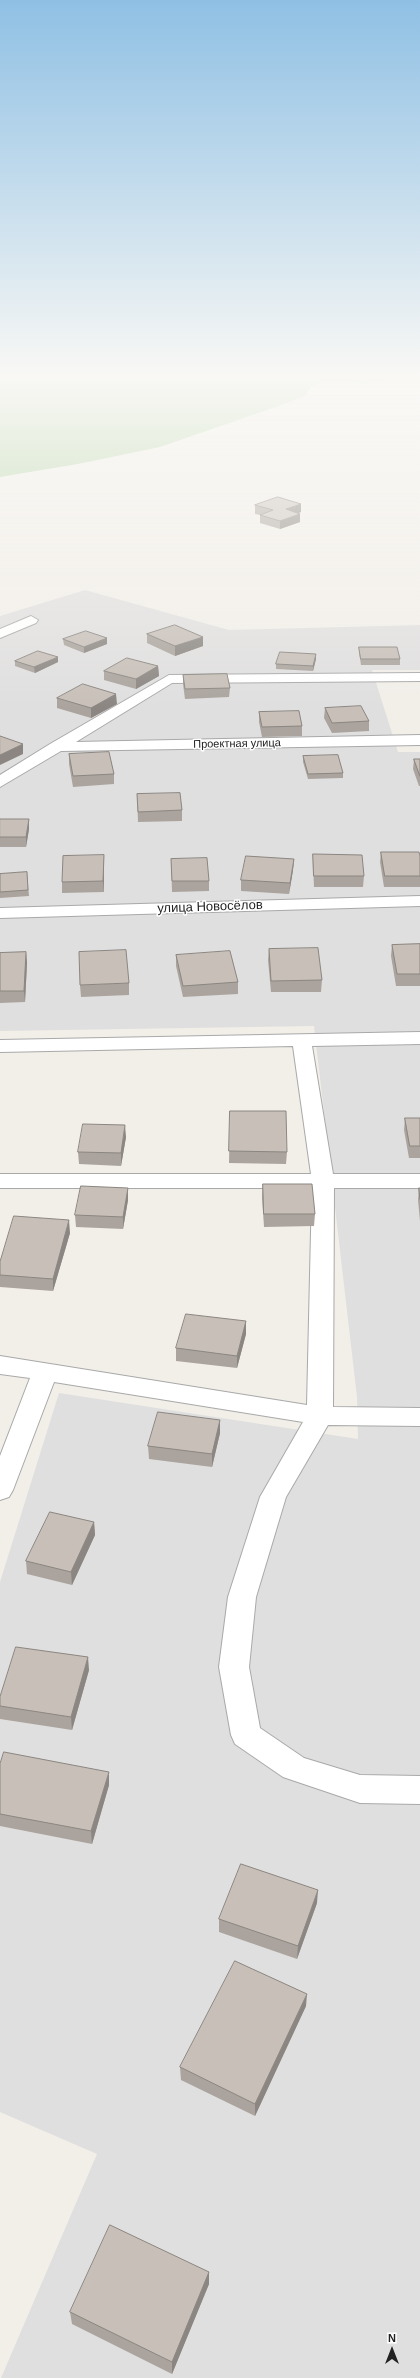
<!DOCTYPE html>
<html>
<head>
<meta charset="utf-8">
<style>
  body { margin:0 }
  #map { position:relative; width:420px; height:2378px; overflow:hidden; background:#f2efe9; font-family:Helvetica,sans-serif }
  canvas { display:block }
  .north { position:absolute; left:372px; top:2330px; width:40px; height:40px; -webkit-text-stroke:3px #fff; paint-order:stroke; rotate:0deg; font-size:11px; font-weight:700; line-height:16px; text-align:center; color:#222 }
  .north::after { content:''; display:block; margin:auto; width:14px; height:18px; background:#222; clip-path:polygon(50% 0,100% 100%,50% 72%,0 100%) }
</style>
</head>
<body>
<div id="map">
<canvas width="420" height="2378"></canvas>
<div class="north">N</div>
</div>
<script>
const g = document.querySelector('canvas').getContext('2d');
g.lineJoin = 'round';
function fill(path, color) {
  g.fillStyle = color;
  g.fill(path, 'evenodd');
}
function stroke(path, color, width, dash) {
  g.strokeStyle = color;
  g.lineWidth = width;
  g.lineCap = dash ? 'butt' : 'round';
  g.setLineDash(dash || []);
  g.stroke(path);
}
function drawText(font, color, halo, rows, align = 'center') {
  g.font = font + ' Helvetica,sans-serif';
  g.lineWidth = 3;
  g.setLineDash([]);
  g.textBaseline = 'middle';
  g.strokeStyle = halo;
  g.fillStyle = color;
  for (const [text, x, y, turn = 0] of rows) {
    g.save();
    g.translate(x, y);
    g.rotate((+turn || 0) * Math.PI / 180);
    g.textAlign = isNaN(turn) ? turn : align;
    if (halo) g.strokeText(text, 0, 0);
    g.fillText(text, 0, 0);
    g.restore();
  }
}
fill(new Path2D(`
  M85 590 229 630 420 625V670H372L398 752H420V2378H1L97 2154 0 2112V1582L59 1393 358 1439 357 1397 314 1026 0 1031V616Z`), '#e0dfdf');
fill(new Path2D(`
  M0 376H420V378H399L366 384 329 381 312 386 305 396 273 408 160 447 78 464 0 477Z`), '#add19e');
const minor = new Path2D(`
  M31 616 38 620 36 623 0 638V629Z
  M420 673V681L172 683 76 742 420 735V745L61 751 0 787V775L50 744 169 675Z
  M420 896V906L0 918V908Z
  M420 1032V1044L312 1046 333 1174H420V1188H334L333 1407 420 1408V1426L328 1425 286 1497 256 1597 249 1667 260 1728 304 1758 360 1775 420 1776V1804L360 1803 283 1777 235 1744 231 1735 219 1667 228 1597 260 1497 303 1422 54 1382 13 1490 9 1497 0 1500V1456L30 1378 0 1374V1356L307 1405 312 1188H0V1174H311L293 1046 0 1052V1040Z`);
stroke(minor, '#a9a9a9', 2);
fill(minor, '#fff');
fill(new Path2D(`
  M255 505 301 512 298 513 300 514V522L280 529 260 523V515L255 514Z
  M147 634 203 646 175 656 147 643Z
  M63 639 107 644 84 653 64 645Z
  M359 647 400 659V665H361L359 652Z
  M316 654V659L313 671 276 669V664Z
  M15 661 58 662 35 673 15 666Z
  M158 666 159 676 136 689 104 680V671Z
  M183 675 230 688 229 697 185 699 183 684Z
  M57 698 117 704 91 718 57 708Z
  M325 708 369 721V731L332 733 324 718Z
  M259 712 302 726V736L262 737 259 722Z
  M69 754 114 774V784L73 787 69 764Z
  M303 756 343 773V778L308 779 303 762Z
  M414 759H420V786H419L413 769Z
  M137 794 182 810V821L138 822Z
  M0 819H29V829L26 847H0Z
  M381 852 420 856V887H384L380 862Z
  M313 854 364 876 363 887H314L313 865Z
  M104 855V892L62 893V882Z
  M171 859 209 881V891L172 892Z
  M294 859 293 870 289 894 241 891V880Z
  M27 872 29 896 0 898V874Z
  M420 944V986H396L391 956 392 945Z
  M269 949 322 980 321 992H271L268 960Z
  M26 952 27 963 25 1002 0 1003V953Z
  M176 955 238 982V994L183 997 176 966Z
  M129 983V995L81 997 80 985Z
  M230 1111 287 1152 286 1164 229 1163Z
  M405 1118H420V1158H409L404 1130Z
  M126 1137 121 1166 79 1164 78 1152Z
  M263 1184 315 1214 314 1226 264 1227 262 1197Z
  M128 1188V1200L123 1229 76 1227 75 1215Z
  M419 1188H420V1221L418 1200Z
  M70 1233 53 1291 0 1287V1262Z
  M246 1321V1334L237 1368 176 1361V1348Z
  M220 1420V1433L212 1467 149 1459 148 1446Z
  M94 1522 95 1535 72 1585 27 1574 26 1561Z
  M89 1670 72 1730 0 1719V1697Z
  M0 1764 109 1785 92 1844 0 1826Z
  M317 1903 297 1959 219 1932V1919Z
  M306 2006 255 2116 181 2080 180 2067Z
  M209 2272V2284L172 2374 72 2324 70 2312Z`), '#aba49e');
fill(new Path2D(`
  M301 504V512L285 518 286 509Z
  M300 514V522L280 529V521Z
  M203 637V646L175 656V646Z
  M107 638V644L84 653V647Z
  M316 654V659L313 671V666Z
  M58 657V662L35 673 34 667Z
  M158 666 159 676 136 689V679Z
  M116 694 117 704 91 718V708Z
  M23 744V754L0 765V755Z
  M29 819V829L26 847V837Z
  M104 855V892L103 881Z
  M294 859 293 870 289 894 290 883Z
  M26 952 27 963 25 1002 24 991Z
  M125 1125 126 1137 121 1166V1153Z
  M128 1188V1200L123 1229V1217Z
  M69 1220 70 1233 53 1291V1279Z
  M246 1321V1334L237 1368V1356Z
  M220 1420V1433L212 1467V1454Z
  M94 1522 95 1535 72 1585 71 1572Z
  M88 1657 89 1670 72 1730 71 1717Z
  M109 1772V1785L92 1844 91 1831Z
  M318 1890 317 1903 297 1959 298 1946Z
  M307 1994 306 2006 255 2116V2104Z
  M209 2272V2284L172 2374V2362Z`), '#8b8681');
const building = new Path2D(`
  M278 497 301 504 286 509 300 514 280 521 260 515 273 510 255 505Z
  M175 625 203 637 175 646 147 634Z
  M86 631 107 638 84 647 63 639Z
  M359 647H397L400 659H361Z
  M38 651 58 657 34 667 15 661Z
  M280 652 316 654 313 666 276 664Z
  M127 658 158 666 136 679 104 671Z
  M227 674 230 688 185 689 183 675Z
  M83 684 116 694 91 708 57 698Z
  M361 706 369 721 332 723 325 708Z
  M299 711 302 726 262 727 259 712Z
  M0 736 23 744 0 755Z
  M109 752 114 774 73 776 69 754Z
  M338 755 343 773 308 774 303 756Z
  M414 759H420V776Z
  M180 793 182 810 138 812 137 794Z
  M0 819H29L26 837H0Z
  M381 852H419L420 856V876H385Z
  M313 854 362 855 364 876H314Z
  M104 855 103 881 62 882 63 856Z
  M246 856 294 859 290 883 241 880Z
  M207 858 209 881H172L171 859Z
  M27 872 28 890 0 892V874Z
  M420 944V974H397L392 945Z
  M318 948 322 980 271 981 269 949Z
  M126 950 129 983 80 985 79 952Z
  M230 951 238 982 183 986 176 955Z
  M26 952 24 991H0V953Z
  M230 1111H286L287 1152 229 1151Z
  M405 1118H420V1146H410Z
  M83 1124 125 1125 121 1153 78 1152Z
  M263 1184H312L315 1214H264Z
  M81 1186 128 1188 123 1217 75 1215Z
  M419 1188H420V1199Z
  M14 1216 69 1220 53 1279 0 1275V1262Z
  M186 1314 246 1321 237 1356 176 1348Z
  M158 1412 220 1420 212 1454 148 1446Z
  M50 1512 94 1522 71 1572 26 1561Z
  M16 1647 88 1657 71 1717 0 1706V1697Z
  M4 1752 109 1772 91 1831 0 1814V1764Z
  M241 1864 318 1890 298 1946 219 1919Z
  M235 1961 307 1994 255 2104 180 2067Z
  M110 2225 209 2272 172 2362 70 2312Z`);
fill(building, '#c7bfb8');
stroke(building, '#8b8681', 1);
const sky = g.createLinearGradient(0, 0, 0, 709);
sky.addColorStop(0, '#8fc0e4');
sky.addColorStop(0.53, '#f9f8f5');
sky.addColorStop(1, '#f9f8f500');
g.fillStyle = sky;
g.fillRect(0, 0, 420, 709);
drawText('11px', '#222', '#fff', [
  ["Проектная улица",237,744,-1]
]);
drawText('13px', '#222', '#fff', [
  ["улица Новосёлов",210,907,-2]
]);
</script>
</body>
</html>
